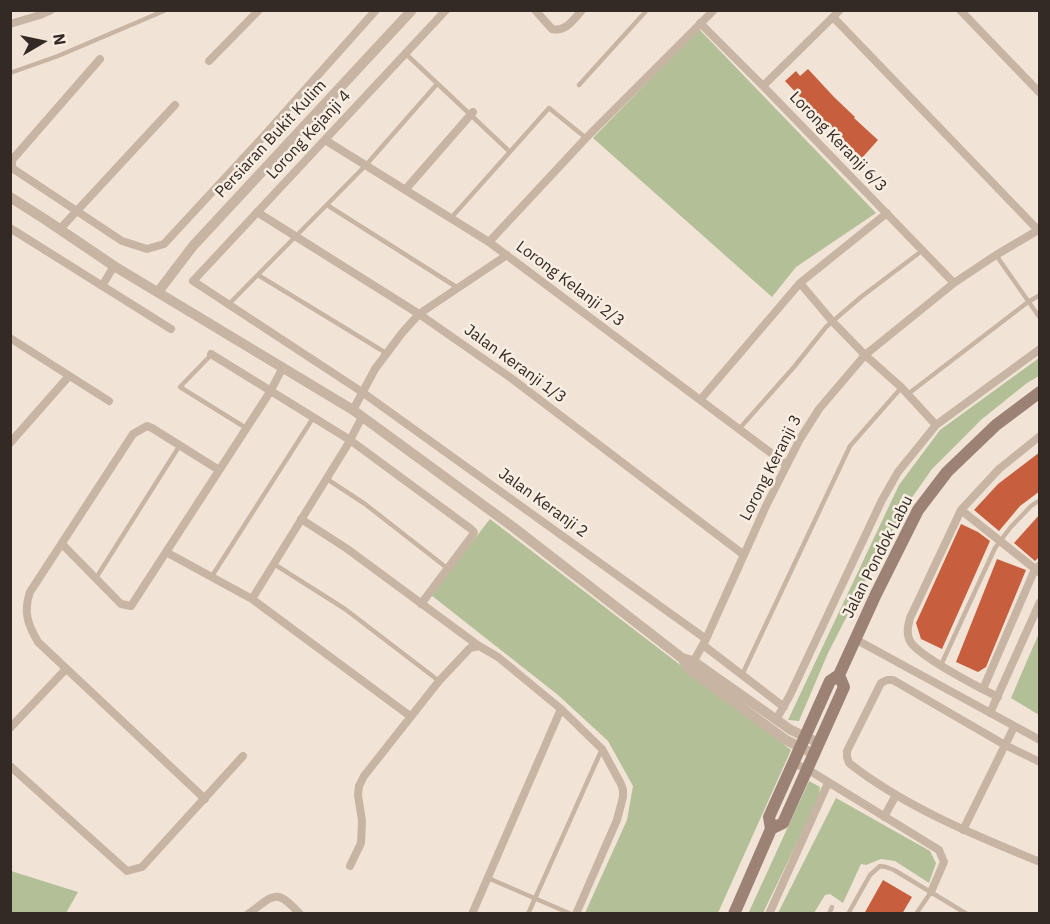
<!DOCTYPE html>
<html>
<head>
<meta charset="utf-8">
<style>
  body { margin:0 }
  #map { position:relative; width:1050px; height:924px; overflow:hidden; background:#f1e4d6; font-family:"IBM Plex Sans",sans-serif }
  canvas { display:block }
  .frame { position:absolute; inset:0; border:12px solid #332925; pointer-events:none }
  .north { position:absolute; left:12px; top:12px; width:60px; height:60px; -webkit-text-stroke:4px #f9eee2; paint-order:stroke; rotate:81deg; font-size:16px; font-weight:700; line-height:24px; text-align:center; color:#332925 }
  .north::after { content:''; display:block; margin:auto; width:21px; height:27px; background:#332925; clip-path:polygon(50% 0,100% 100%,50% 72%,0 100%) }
</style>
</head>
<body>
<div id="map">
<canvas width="1050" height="924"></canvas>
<div class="frame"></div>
<div class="north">N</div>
</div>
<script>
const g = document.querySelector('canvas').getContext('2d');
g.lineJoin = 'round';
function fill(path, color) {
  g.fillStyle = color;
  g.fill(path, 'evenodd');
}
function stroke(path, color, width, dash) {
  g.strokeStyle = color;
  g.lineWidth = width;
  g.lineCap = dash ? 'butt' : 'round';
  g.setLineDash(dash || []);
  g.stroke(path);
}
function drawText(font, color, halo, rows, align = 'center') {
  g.font = font + ' "IBM Plex Sans",sans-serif';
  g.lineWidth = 5;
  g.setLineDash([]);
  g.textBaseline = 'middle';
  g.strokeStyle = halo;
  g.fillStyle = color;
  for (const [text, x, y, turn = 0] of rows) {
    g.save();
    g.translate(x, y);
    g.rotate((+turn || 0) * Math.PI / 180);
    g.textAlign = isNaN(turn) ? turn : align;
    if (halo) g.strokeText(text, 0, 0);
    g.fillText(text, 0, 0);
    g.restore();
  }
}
fill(new Path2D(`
  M699 29 876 213 796 267 772 297 593 138Z
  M1039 358V376L1027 383 982 419 932 469 906 506 863 585 828 653 799 721 788 720 899 485 940 430Z
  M490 519 791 750 718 913H585L627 820 633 786 608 741 558 695 431 595Z
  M1039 633V715L1011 698Z
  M809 781 820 787 819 797 763 913 748 914Z
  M836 798 930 851 936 863 929 883 895 861 881 859 866 865 861 864 843 903 830 894 825 895 814 913H778Z
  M10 871H11L78 892 66 913H11Z`), '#b2bf97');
fill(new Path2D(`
  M808 69 834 97 855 117 854 118 878 140 862 158 842 140 844 139 830 125 821 133 810 122 817 115 785 81 796 71 800 76Z
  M1040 452V491L1020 506 999 531 974 510 998 484Z
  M1040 514V556L1035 561 1014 543Z
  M961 524 978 532 990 541 942 649 921 639 916 623Z
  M997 559 1026 570 986 667 978 672 956 662Z
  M883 880 912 897 902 914H864Z`), '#c75f3e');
stroke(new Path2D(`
  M406 54 510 152
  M10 73 58 56 166 10
  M579 85 647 10
  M327 205 458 288
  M451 218 549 108 586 138
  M996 255 1040 318
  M258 275 386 353
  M229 304 366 165 437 84
  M211 355 180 387 246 428
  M908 394 1028 302 1040 295
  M739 429 794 367 826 327 861 297 923 250
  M327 479 365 504 447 568
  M274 564 345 609 439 681
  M212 576 313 418
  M96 578 180 445
  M941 665 995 548 1010 528 1031 506 1040 500
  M742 675 850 446 901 388
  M488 878 571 914
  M528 914 602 749
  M829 914 832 907
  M848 914 870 875 880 866 886 867 894 870 967 914
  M916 914 931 892`), '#c8b4a3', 4.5);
stroke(new Path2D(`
  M446 10 193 281 362 392 706 639
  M535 10 552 29C566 32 573 20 582 10
  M960 10 1040 93
  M833 17 1038 230
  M700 23 763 86 954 283
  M10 24 40 15 51 10
  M100 59 12 160V168L122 241 147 249 164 244 262 138 376 10
  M209 61 259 10
  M763 86 840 10
  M325 140 489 242 787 465
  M405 190 473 112
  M257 212 419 314 511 378 744 555
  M10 228 171 329
  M60 229 175 105
  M489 242 586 138 714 10
  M800 283 832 321 865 355 901 387 936 425
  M102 286 114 266
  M10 338 109 401
  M211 354 350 440 471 529 474 532 472 536 421 604
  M700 400 800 283 887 213
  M353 410 375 369 402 333 419 314 507 255
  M10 443 69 376
  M961 510 1039 572
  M301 519 346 548 479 646
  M62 544 121 604 131 606 270 392 282 369
  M166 552 252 599 410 716
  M252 599 348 444 362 417
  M855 639 1040 740
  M703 645 784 707
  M691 666 706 639 766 506 800 439 819 409 865 355 954 283 996 255 1040 229
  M983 689 1035 569 1040 565
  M998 697C980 688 918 656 910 641 906 633 908 626 910 618L961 510 999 469 1040 436
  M990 713 1040 602
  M776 720 790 695 882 500 898 472 936 425 1040 349
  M10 728 66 669
  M1040 762 1005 745 893 680H887L881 683 847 751V757L849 763C905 807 974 835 1040 862
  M793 763 807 769 939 850 944 862 931 892
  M10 766 127 871 142 867 243 756
  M205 799 38 642C28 625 23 612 30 592L133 434 147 426 152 428 219 470
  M884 817 896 795
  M963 830 1014 727
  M350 866 361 843 362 821 358 795 359 786 364 776 439 681 470 648 479 646 498 657 561 709 602 749 621 784 623 790V797L617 820 576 914
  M248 914C275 895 275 887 300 914
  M472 914 561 709
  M769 914 828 783`), '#c8b4a3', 8);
stroke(new Path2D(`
  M10 197 46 220 114 266 353 410 513 527 682 658 693 661 791 730 819 743
  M158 292 193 246 412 10
  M682 658 689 669 786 740 814 754`), '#c8b4a3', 10);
stroke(new Path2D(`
  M771 829 769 817 830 681 839 675 876 594 918 510 947 472 996 425 1040 392
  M771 829 783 823 844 687 839 675
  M734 914 771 829`), '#9c8274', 12);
drawText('16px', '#332925', '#f9eee2', [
  ["Lorong Kejanji 4",309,135,-47],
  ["Persiaran Bukit Kulim",271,139,-47],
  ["Lorong Keranji 6/3",838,142,46],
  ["Lorong Kelanji 2/3",570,284,37],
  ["Jalan Keranji 1/3",515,364,36],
  ["Lorong Keranji 3",771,468,-63],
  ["Jalan Keranji 2",543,503,36],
  ["Jalan Pondok Labu",878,557,-63]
]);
</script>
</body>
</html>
